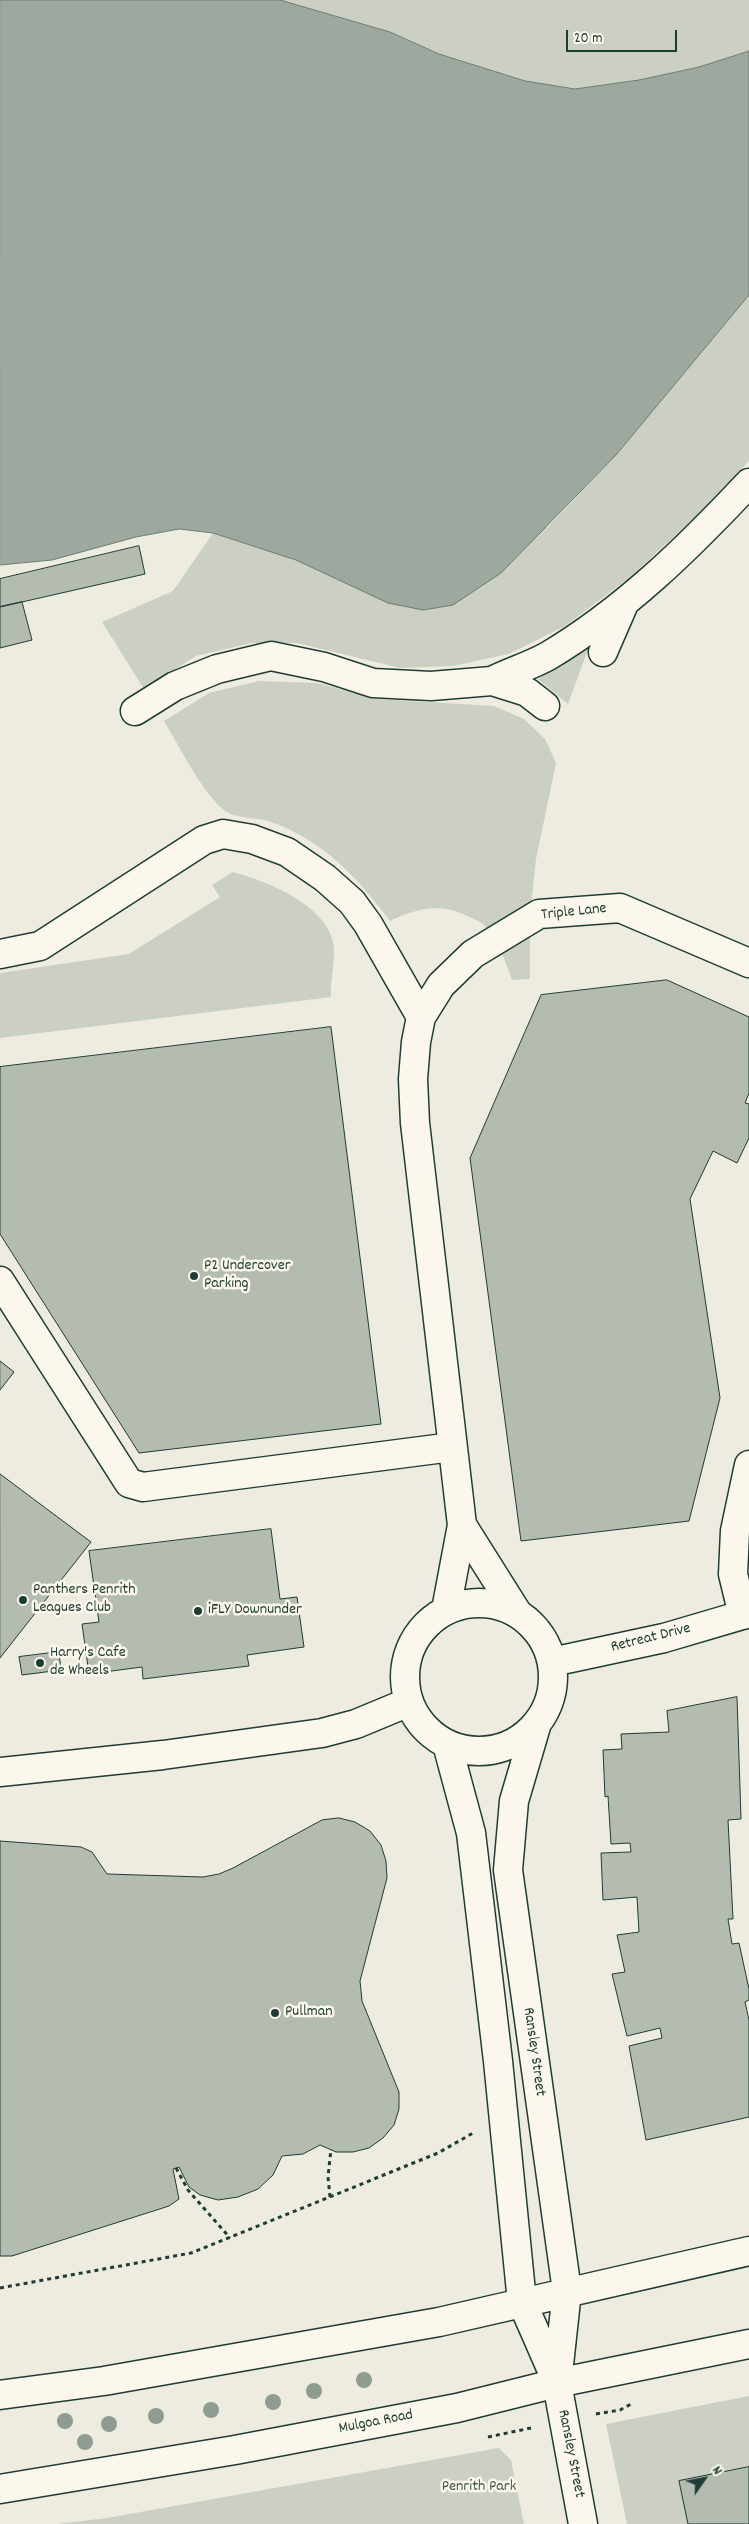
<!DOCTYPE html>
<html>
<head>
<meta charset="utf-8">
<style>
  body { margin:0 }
  #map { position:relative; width:749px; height:2524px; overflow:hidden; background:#eeece1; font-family:Dekko,sans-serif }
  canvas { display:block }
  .north { position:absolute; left:679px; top:2454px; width:50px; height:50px; -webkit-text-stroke:4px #fbf7ec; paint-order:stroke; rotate:57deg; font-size:14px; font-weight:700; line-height:20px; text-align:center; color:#1f3d34 }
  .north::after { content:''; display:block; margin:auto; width:18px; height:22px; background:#1f3d34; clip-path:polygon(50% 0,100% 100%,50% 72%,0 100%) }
  .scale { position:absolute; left:566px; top:30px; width:111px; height:22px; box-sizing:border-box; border:2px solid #1f3d34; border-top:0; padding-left:6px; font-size:15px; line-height:18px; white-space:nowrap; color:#1f3d34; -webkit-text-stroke:4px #fbf7ec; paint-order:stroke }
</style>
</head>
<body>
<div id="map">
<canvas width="749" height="2524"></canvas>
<div class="north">N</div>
<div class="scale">20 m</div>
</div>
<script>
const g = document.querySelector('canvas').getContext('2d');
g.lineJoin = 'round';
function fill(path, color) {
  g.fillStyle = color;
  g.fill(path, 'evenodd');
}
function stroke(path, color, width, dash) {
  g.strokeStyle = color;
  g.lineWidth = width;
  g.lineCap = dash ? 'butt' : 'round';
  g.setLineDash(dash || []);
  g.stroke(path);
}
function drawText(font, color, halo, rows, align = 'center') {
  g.font = font + ' Dekko,sans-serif';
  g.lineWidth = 5;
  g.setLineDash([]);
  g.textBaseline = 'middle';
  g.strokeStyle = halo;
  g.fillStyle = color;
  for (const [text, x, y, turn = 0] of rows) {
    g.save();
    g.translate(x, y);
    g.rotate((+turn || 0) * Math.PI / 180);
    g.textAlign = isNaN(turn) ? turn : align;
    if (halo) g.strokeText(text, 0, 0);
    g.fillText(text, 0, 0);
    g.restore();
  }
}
fill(new Path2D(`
  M280 0H749V51L699 67 639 80 575 89 525 81 439 54 390 32Z
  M749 295V461L695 517 629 578 565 626 509 654 453 666 400 668 297 643H252L196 656 144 689 102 622 173 591 213 533 296 560 548 527 616 455Z
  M590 644 568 704 538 679Z
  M259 681 317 683 377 699 494 706 524 719 545 739 556 763 536 859 530 916V979L512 980C505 960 498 941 484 925 480 921 472 918 467 916 440 902 415 909 390 921 358 878 323 840 271 822 257 817 235 819 224 810 201 791 180 747 164 721L209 693Z
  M233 872C267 881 330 906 334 947 335 964 330 980 331 997L0 1038V973L129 954 220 897 212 885Z
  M749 2396V2524H627L606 2424Z
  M499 2448 511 2460 524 2524H57L107 2518Z`), '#cbcfc4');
const water = new Path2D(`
  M0 0H280L390 32 439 54 525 81 575 89 639 80 699 67 749 51V295L616 455 501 573 453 605 423 610 388 603 296 560 213 533 179 529 136 537 52 560 0 565Z`);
fill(water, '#9fa89f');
stroke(water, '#6c7d74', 1);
const building = new Path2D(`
  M139 546 145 574 0 607V579Z
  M22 602 32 640 0 648V607Z
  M667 980 749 1017V1093L745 1103 749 1104V1138L737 1163 713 1151 690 1199 720 1398 689 1521 521 1541 470 1158 541 995Z
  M331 1027 381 1424 139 1453 0 1234V1067Z
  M0 1361 14 1372 0 1390Z
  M0 1474 91 1542 0 1658Z
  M271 1529 280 1599 297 1597 304 1647 247 1655 249 1666 143 1679 142 1667 89 1674 82 1624 99 1622 89 1551Z
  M59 1652 61 1670 22 1675 19 1657Z
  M737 1697 741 1819 728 1820 733 1919H728L732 1944 739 1943 749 1989V2000L745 2002 749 2020V2117L646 2140 629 2046 662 2038 660 2028 627 2036 612 1974 625 1972 617 1935 639 1932 637 1897 603 1900 601 1853 631 1852 630 1843 611 1844 608 1796 605 1797 603 1750 622 1749 621 1734 669 1732 667 1711Z
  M339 1818 355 1822 370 1831 381 1845 386 1861 387 1878 360 1981 362 2001 399 2092V2109L394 2125 383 2138 369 2148 353 2152H336L320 2145 303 2154 282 2156 273 2175 258 2189 238 2197 218 2200 200 2195 189 2187 179 2167 173 2169 179 2199 169 2206 12 2256H0V1841L81 1847 92 1852 107 1874 203 1877 219 1874 233 1868 322 1820Z
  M749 2467V2524H688L679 2481Z`);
fill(building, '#b4bbb0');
stroke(building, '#1f3d34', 1);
const minor = new Path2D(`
  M603 652 623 606
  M492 681C510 672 530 666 548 656 625 610 688 548 749 483
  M135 711 175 686 217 669 271 656 324 667 373 683 431 686 492 681 527 692 545 706
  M0 954 40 946 204 840 223 834 252 839 287 852 325 878 352 902 368 924 421 1017
  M0 1281 129 1483 143 1487 452 1447
  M462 1525 518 1614
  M405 1677a74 74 0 1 1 148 0a74 74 0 1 1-148 0Z
  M446 1610 462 1525 415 1123 413 1079 416 1042 421 1017 441 985 473 954 539 914 620 908 749 963
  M743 1615 733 1574 735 1531 749 1465
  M552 1662 664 1638 749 1613
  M537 1723 514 1801 508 1870 567 2291
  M447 1744 471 1833 498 2061 522 2302
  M0 1772 163 1755 322 1733 356 1724 409 1702
  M557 2383 583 2524`);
const major = new Path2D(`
  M522 2302 557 2382
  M557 2383 567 2291
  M0 2395 104 2381 439 2322 749 2251
  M0 2489 235 2450 457 2408 557 2383 749 2344`);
stroke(minor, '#1f3d34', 31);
stroke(major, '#1f3d34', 31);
stroke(new Path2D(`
  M176 2168 188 2190 230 2238
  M330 2197 328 2177 331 2149
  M0 2288 191 2253 438 2153 473 2133
  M596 2414 620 2410 633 2403
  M488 2437 531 2428`), '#1f3d34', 3, [4, 4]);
stroke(minor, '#fbf7ec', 28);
stroke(major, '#fbf7ec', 28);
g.fillStyle = '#8f9c92';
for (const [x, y] of [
  [364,2380],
  [314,2391],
  [273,2402],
  [211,2410],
  [156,2416],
  [65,2421],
  [109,2424],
  [85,2442]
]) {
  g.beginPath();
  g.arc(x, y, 8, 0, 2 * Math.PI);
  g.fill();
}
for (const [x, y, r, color] of [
  [194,1276,5,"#1f3d34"],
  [23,1600,5,"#1f3d34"],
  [198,1611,5,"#1f3d34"],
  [40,1663,5,"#1f3d34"],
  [275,2013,5,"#1f3d34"]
]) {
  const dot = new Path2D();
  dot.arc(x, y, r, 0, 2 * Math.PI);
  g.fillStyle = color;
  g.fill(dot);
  stroke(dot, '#fbf7ec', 2);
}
drawText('16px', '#1f3d34', '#fbf7ec', [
  ["Triple Lane",574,913,-6],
  ["Retreat Drive",651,1639,-14],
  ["Ransley Street",533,2052,82],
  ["Mulgoa Road",376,2423,-11],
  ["Ransley Street",570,2454,79]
]);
drawText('16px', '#1f3d34', '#fbf7ec', [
  ["P2 Undercover",204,1267],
  ["Parking",204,1285],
  ["Panthers Penrith",33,1591],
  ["Leagues Club",33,1609],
  ["iFLY Downunder",208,1611],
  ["Harry's Cafe",50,1654],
  ["de Wheels",50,1672],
  ["Pullman",285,2013]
], 'left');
drawText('16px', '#415a51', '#fbf7ec', [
  ["Penrith Park",479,2488]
]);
</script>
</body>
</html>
